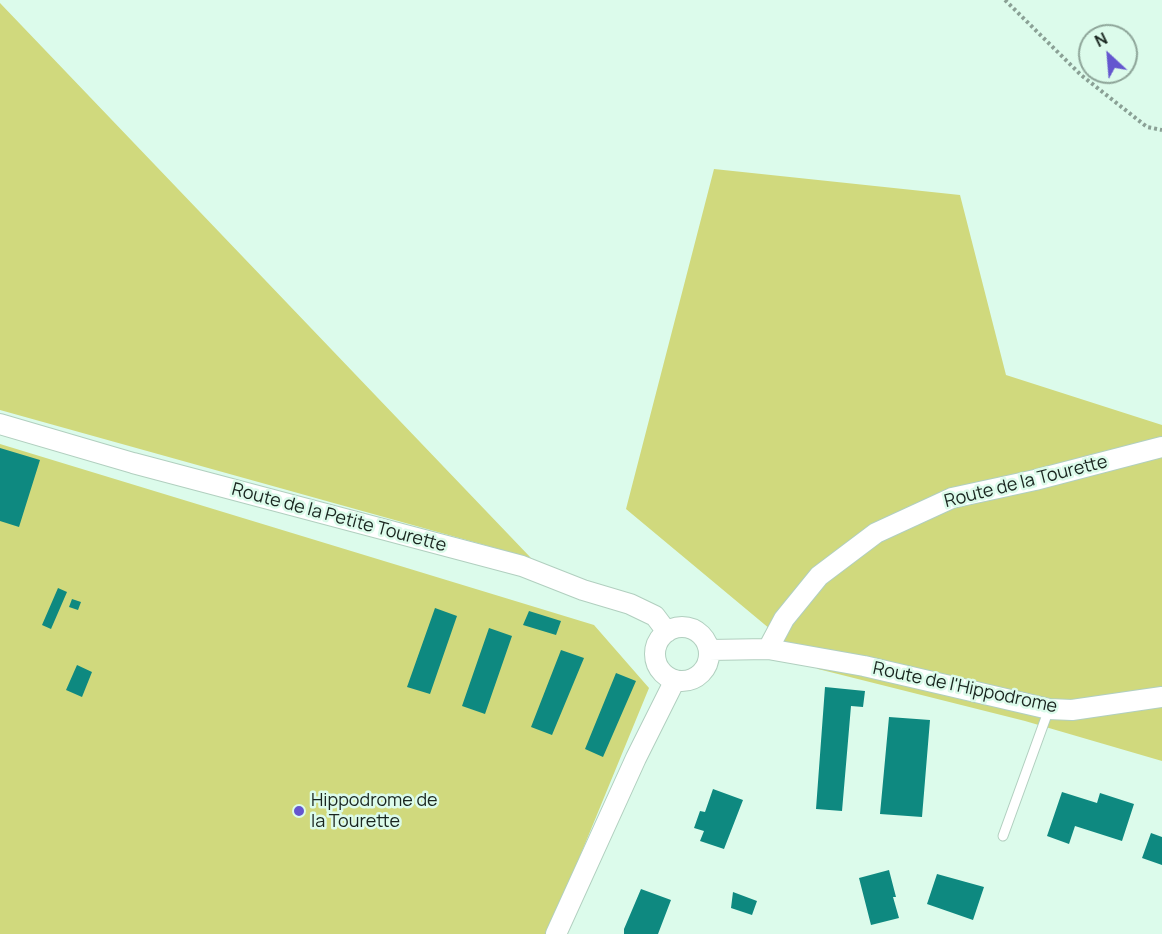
<!DOCTYPE html>
<html>
<head>
<meta charset="utf-8">
<style>
  body { margin:0 }
  #map { position:relative; width:1162px; height:934px; overflow:hidden; background:#dcfbeb; font-family:Manrope,sans-serif }
  canvas { display:block }
  .north { position:absolute; left:1078px; top:24px; width:60px; height:60px; box-sizing:border-box; background:#dcfbeb; border:2px solid #8ea599; border-radius:50%; rotate:334deg; font-size:16px; font-weight:700; line-height:24px; text-align:center; color:#19251f }
  .north::after { content:''; display:block; margin:auto; width:21px; height:27px; background:#6456cf; clip-path:polygon(50% 0,100% 100%,50% 72%,0 100%) }
</style>
</head>
<body>
<div id="map">
<canvas width="1162" height="934"></canvas>
<div class="north">N</div>
</div>
<script>
const g = document.querySelector('canvas').getContext('2d');
g.lineJoin = 'round';
function fill(path, color) {
  g.fillStyle = color;
  g.fill(path, 'evenodd');
}
function stroke(path, color, width, dash) {
  g.strokeStyle = color;
  g.lineWidth = width;
  g.lineCap = dash ? 'butt' : 'round';
  g.setLineDash(dash || []);
  g.stroke(path);
}
function drawText(font, color, halo, rows, align = 'center') {
  g.font = font + ' Manrope,sans-serif';
  g.lineWidth = 5;
  g.setLineDash([]);
  g.textBaseline = 'middle';
  g.strokeStyle = halo;
  g.fillStyle = color;
  for (const [text, x, y, turn = 0] of rows) {
    g.save();
    g.translate(x, y);
    g.rotate((+turn || 0) * Math.PI / 180);
    g.textAlign = isNaN(turn) ? turn : align;
    if (halo) g.strokeText(text, 0, 0);
    g.fillText(text, 0, 0);
    g.restore();
  }
}
fill(new Path2D(`
  M0 3 531 558 0 410Z
  M714 169 960 195 1006 375 1162 425V761L1025 721 818 669 626 509Z
  M0 444 594 625 649 688 548 934H0Z`), '#d0d97d');
fill(new Path2D(`
  M0 448 40 460 19 527 0 521Z
  M58 588 67 592 51 629 42 625Z
  M72 599 81 602 78 610 69 607Z
  M435 608 457 616 430 694 407 687Z
  M529 611 561 621 556 635 523 625Z
  M489 628 512 636 485 714 462 706Z
  M561 650 584 658 552 735 531 727Z
  M77 665 92 672 82 697 66 690Z
  M616 673 636 681 603 757 585 749Z
  M825 687 865 691 863 707 851 706 842 811 816 809Z
  M889 717 930 720 922 817 880 814Z
  M713 789 743 800 724 849 700 841 704 831 694 828 700 811 705 812Z
  M1062 792 1097 803 1100 793 1134 804 1122 841 1075 826 1069 844 1047 836Z
  M1151 833 1162 837V865L1142 858Z
  M889 870 896 897H893L899 918 871 925 859 878Z
  M937 874 984 887 973 920 927 904Z
  M641 889 671 900 658 934H624V929Z
  M733 892 757 901 752 915 731 908Z`), '#0e8980');
const lane = new Path2D(`
  M1003 836 1049 709`);
const street = new Path2D(`
  M0 424 133 463 522 566 583 590 630 604 655 616 667 632
  M655 654a27 27 0 1 1 54 0a27 27 0 1 1-54 0Z
  M768 649 784 619 819 576 876 533 952 498 1035 480 1162 447
  M709 650 768 649 864 666 1049 709 1072 710 1162 697
  M556 934 636 758 675 680`);
stroke(lane, '#b1cfbf', 11);
stroke(street, '#b1cfbf', 22);
stroke(new Path2D(`
  M1005 0 1081 75 1147 127 1162 130`), '#8aa095', 4, [3, 3]);
stroke(lane, '#fff', 9);
stroke(street, '#fff', 20);
for (const [x, y, r, color] of [
  [299,811,6,"#6456cf"]
]) {
  const dot = new Path2D();
  dot.arc(x, y, r, 0, 2 * Math.PI);
  g.fillStyle = color;
  g.fill(dot);
  stroke(dot, '#dcfbeb', 2);
}
drawText('18px', '#19251f', '#dcfbeb', [
  ["Route de la Tourette",1026,482,-14],
  ["Route de la Petite Tourette",339,518,15],
  ["Route de l'Hippodrome",965,688,12]
]);
drawText('18px', '#19251f', '#dcfbeb', [
  ["Hippodrome de",311,801],
  ["la Tourette",311,822]
], 'left');
</script>
</body>
</html>
